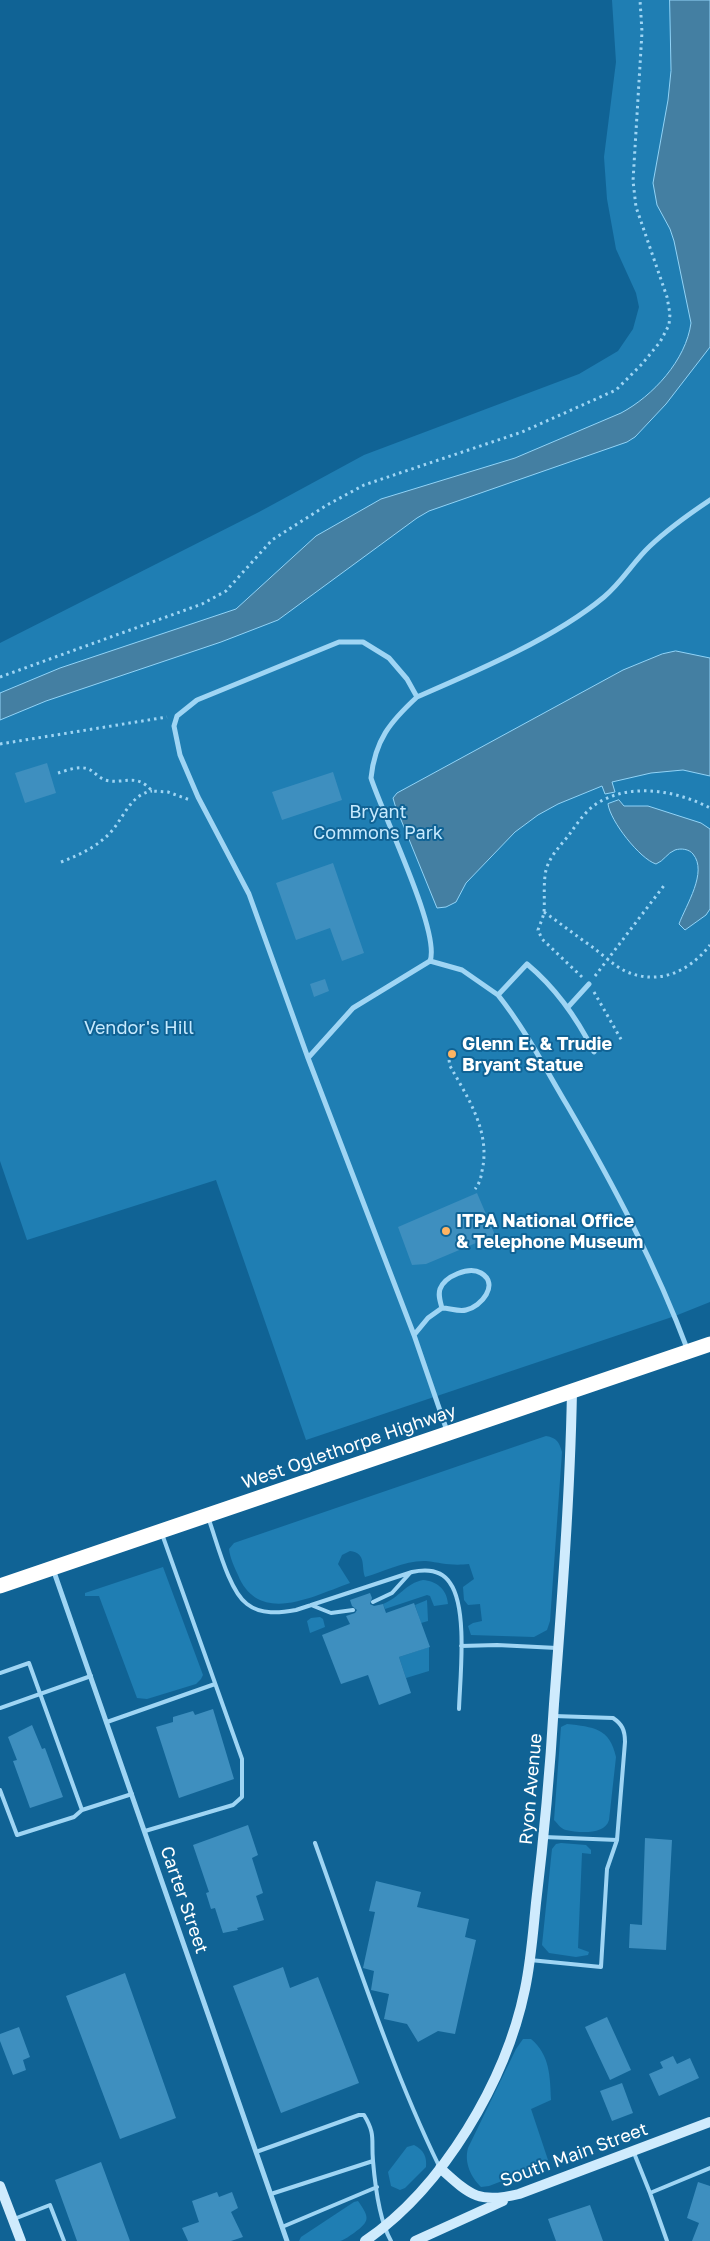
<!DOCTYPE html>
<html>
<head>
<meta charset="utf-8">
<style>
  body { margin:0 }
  canvas { display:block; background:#106395 }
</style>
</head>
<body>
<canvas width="710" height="2241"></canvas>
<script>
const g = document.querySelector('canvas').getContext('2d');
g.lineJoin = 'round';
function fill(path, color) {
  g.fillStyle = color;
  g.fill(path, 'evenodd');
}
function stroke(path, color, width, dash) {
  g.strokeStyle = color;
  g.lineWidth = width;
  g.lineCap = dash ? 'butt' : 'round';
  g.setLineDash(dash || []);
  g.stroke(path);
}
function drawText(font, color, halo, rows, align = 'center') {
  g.font = font + ' "Golos Text",sans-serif';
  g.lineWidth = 4;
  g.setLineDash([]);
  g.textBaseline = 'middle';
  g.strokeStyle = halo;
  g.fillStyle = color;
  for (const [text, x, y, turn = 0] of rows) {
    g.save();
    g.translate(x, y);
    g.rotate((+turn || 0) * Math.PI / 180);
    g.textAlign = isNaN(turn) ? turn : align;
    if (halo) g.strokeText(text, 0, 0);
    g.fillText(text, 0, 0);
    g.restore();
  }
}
fill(new Path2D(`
  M612 0H710V1302L675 1316 306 1440 216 1180 27 1240 0 1161V643L259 512 364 455 579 374 618 351 633 329 639 307 636 293 616 249 607 199 604 157 616 62Z
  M546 1436C557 1438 559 1442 562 1452L550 1621 547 1630 534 1637 471 1635 468 1626 473 1623 482 1621 480 1604 468 1605 464 1600 463 1587 474 1579 469 1564C451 1566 442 1563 426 1561 406 1560 383 1572 365 1577 361 1567 367 1553 350 1551L342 1555 338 1564 350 1583C313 1596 259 1626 238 1575 234 1566 230 1558 229 1549L234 1543Z
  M163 1567 203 1675 201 1679 196 1684 147 1699 137 1698 99 1596H85V1593Z
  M423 1580C436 1581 447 1589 448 1604L434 1606 430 1596 427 1595 385 1609 383 1604C399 1598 406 1583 423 1580Z
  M427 1600 428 1621 421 1623 415 1605Z
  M320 1617 323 1619 325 1627 310 1633 307 1621 311 1618Z
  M429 1647V1671L406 1678 399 1657Z
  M567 1724C593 1727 610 1728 616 1757L609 1820C605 1835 579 1833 566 1830 561 1829 558 1824 554 1820L561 1727Z
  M561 1843 586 1845 591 1850V1854L582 1853 578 1948 589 1952 588 1955 576 1957 549 1953 542 1945 552 1849 556 1844Z
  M523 2039H531C550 2055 550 2076 551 2100L531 2109 549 2163 489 2186 481 2187C471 2177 464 2163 468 2148L516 2049Z
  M414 2145C424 2150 427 2157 426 2167L405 2188 400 2190 391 2186 388 2172 407 2147Z
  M358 2201C370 2218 370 2221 354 2233 350 2235 345 2240 340 2241 328 2241 312 2241 299 2241L301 2237 354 2202Z`), '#1f7eb3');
const water = new Path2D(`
  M670 0H710V347L666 404 635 437 627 442 429 511 417 518 278 620 221 642 46 701 0 720V693L60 668 236 609 316 536 381 499 515 458 621 413C653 396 686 360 691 323L674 241 670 229 657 205 653 183 668 100 671 71Z
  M676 651 710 658V776L683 770 651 773 612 782 615 792 605 794 602 786 558 804 538 815 515 832 466 883 456 902 446 907 437 908 395 805 393 798 397 793 623 670 662 654Z
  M619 800 624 806H648L701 823 710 829V909L706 915 685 930 679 924C686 905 708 872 693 854 689 849 681 848 675 850 667 853 664 861 656 864 640 859 610 821 608 804Z`);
fill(water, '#447fa2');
stroke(water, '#91d3f7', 1);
fill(new Path2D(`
  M47 763 56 793 25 803 15 773Z
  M333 772 342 800 282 820 272 792Z
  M333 863 364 953 342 961 330 928 296 940 276 883Z
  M325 979 329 991 314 997 310 984Z
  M477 1193 495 1235 426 1264 412 1265 398 1227Z
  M370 1593 372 1598 370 1604 374 1606 383 1604 386 1613 414 1603 430 1647 399 1657 411 1693 379 1705 368 1675 341 1684 322 1635 350 1624 346 1616 355 1613 357 1610 352 1606 350 1600Z
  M213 1709 234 1779 179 1798 156 1727 173 1722V1717L193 1711 195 1715Z
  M32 1725 42 1749 45 1748 63 1797 30 1808 13 1761 17 1760 8 1737Z
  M248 1825 258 1855 252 1858 263 1893 256 1896 264 1920 237 1928 238 1930 223 1933 215 1908 211 1909 206 1893 209 1892 193 1845Z
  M645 1838 672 1840 666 1950 629 1948 630 1924 642 1925Z
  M376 1881 421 1892 417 1907 469 1919 465 1937 476 1940 455 2034 438 2031 418 2042 407 2024 384 2019 389 1994 371 1990 374 1971 363 1968 375 1912 369 1911Z
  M283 1967 290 1988 318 1977 359 2083 281 2113 233 1986Z
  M125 1973 176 2118 120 2139 66 1996Z
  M607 2017 631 2070 610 2080 585 2027Z
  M19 2027 30 2057 23 2060 26 2070 13 2075 0 2041V2034Z
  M673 2056 677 2064 690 2058 699 2078 659 2096 649 2074 663 2068 660 2062Z
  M622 2083 633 2113 612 2121 600 2091Z
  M101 2162 130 2241H77L55 2180Z
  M698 2182 710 2186V2241H692L699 2223 687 2218Z
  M217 2192 219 2197 232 2192 238 2208 231 2212 243 2237 231 2241H188L182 2228 199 2222 192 2201Z
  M590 2205 603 2241H556L548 2219Z`), '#3e8fbf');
stroke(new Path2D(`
  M0 677 202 604 226 591 272 540 327 505 364 485 522 432 616 390 642 364 660 342 669 325 670 314 667 297 636 207 633 181 642 32 640 0
  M0 744 167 717
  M58 773C68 770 82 764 92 771 96 774 100 778 105 780 124 785 136 772 152 791L168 792 190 800
  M61 862C79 855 95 848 109 834 123 820 130 794 152 791
  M544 912C560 923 575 935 591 946 602 954 613 965 625 971 658 986 689 972 710 945
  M595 976 666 883
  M582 977 542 939 538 930C540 924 543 918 544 912 545 898 543 884 546 870 550 856 560 846 569 835 578 822 588 807 603 800 636 783 680 792 710 808
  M594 992 622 1041
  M449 1060 450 1066C468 1098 491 1132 482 1171 481 1177 480 1183 475 1189`), '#9fd5f4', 3, [2.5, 4]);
stroke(new Path2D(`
  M209 1520C217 1542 229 1591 247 1604 261 1615 280 1613 296 1610L412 1572C426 1569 441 1569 450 1583 468 1608 460 1678 459 1709
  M373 1602 392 1593 410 1573
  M311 1605 331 1613 353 1610
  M461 1646 497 1645 557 1648
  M0 1673 29 1663 82 1810
  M0 1708 91 1676
  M107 1722 215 1684
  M0 1790 17 1835 74 1817 82 1810 132 1794
  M145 1831 233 1805 242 1797V1759L162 1534
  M544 1837 617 1840
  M315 1843C354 1951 389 2063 439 2166
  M530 1960 601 1967 607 1869 617 1840 625 1742C625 1730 622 1724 613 1718L554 1716
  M256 2152 359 2115H364C376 2135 371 2139 373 2161 375 2185 379 2220 391 2241
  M634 2153 650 2193 710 2168
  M650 2193 667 2241
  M271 2194 373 2161
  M14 2219 50 2205 64 2241
  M282 2227 377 2187`), '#9fd5f4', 4);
stroke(new Path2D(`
  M417 697C390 722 375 740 371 778 382 813 441 933 430 961
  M498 995C525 1029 545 1068 567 1105 613 1184 656 1265 688 1351
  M569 1006 589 984
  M308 1058 353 1008 430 961 462 970 498 995 527 964C557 989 577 1018 594 1052
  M414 1335 428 1318 442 1308C450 1308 458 1312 466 1310 481 1307 500 1284 481 1273 469 1266 445 1276 440 1289 438 1295 440 1301 442 1308
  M447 1431 414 1335 308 1058 249 894 198 797 180 755 174 726 177 716 197 700 339 642H363L389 658 407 679 417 697C475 672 555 638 604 597 622 582 633 562 650 546 668 529 689 514 710 500
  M53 1569 287 2241`), '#9fd5f4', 5);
stroke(new Path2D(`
  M440 2168C470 2195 478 2204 519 2194L710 2122
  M0 2186 21 2241
  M365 2241C443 2188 506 2081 525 1989 531 1961 533 1932 536 1903 544 1837 550 1771 554 1704 562 1600 570 1496 572 1391
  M415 2241 503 2201`), '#cfebfd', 10);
stroke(new Path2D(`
  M0 1586 710 1344`), '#fff', 15);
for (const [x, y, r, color] of [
  [452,1054,5,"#ffb462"],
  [446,1231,5,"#ffb462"]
]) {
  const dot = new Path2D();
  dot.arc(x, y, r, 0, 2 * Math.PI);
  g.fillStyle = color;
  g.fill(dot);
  stroke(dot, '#106395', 2);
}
drawText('18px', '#c7eafe', '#106395', [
  ["Bryant",378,812],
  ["Commons Park",378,833],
  ["Vendor's Hill",139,1028]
]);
drawText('bold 18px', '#fff', '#106395', [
  ["Glenn E. & Trudie",462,1044],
  ["Bryant Statue",462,1065],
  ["ITPA National Office",456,1221],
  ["& Telephone Museum",456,1242]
], 'left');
drawText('18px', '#fff', '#106395', [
  ["West Oglethorpe Highway",349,1447,-19],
  ["Ryon Avenue",531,1789,-85],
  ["Carter Street",184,1900,71],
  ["South Main Street",574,2155,-20]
]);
</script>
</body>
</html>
